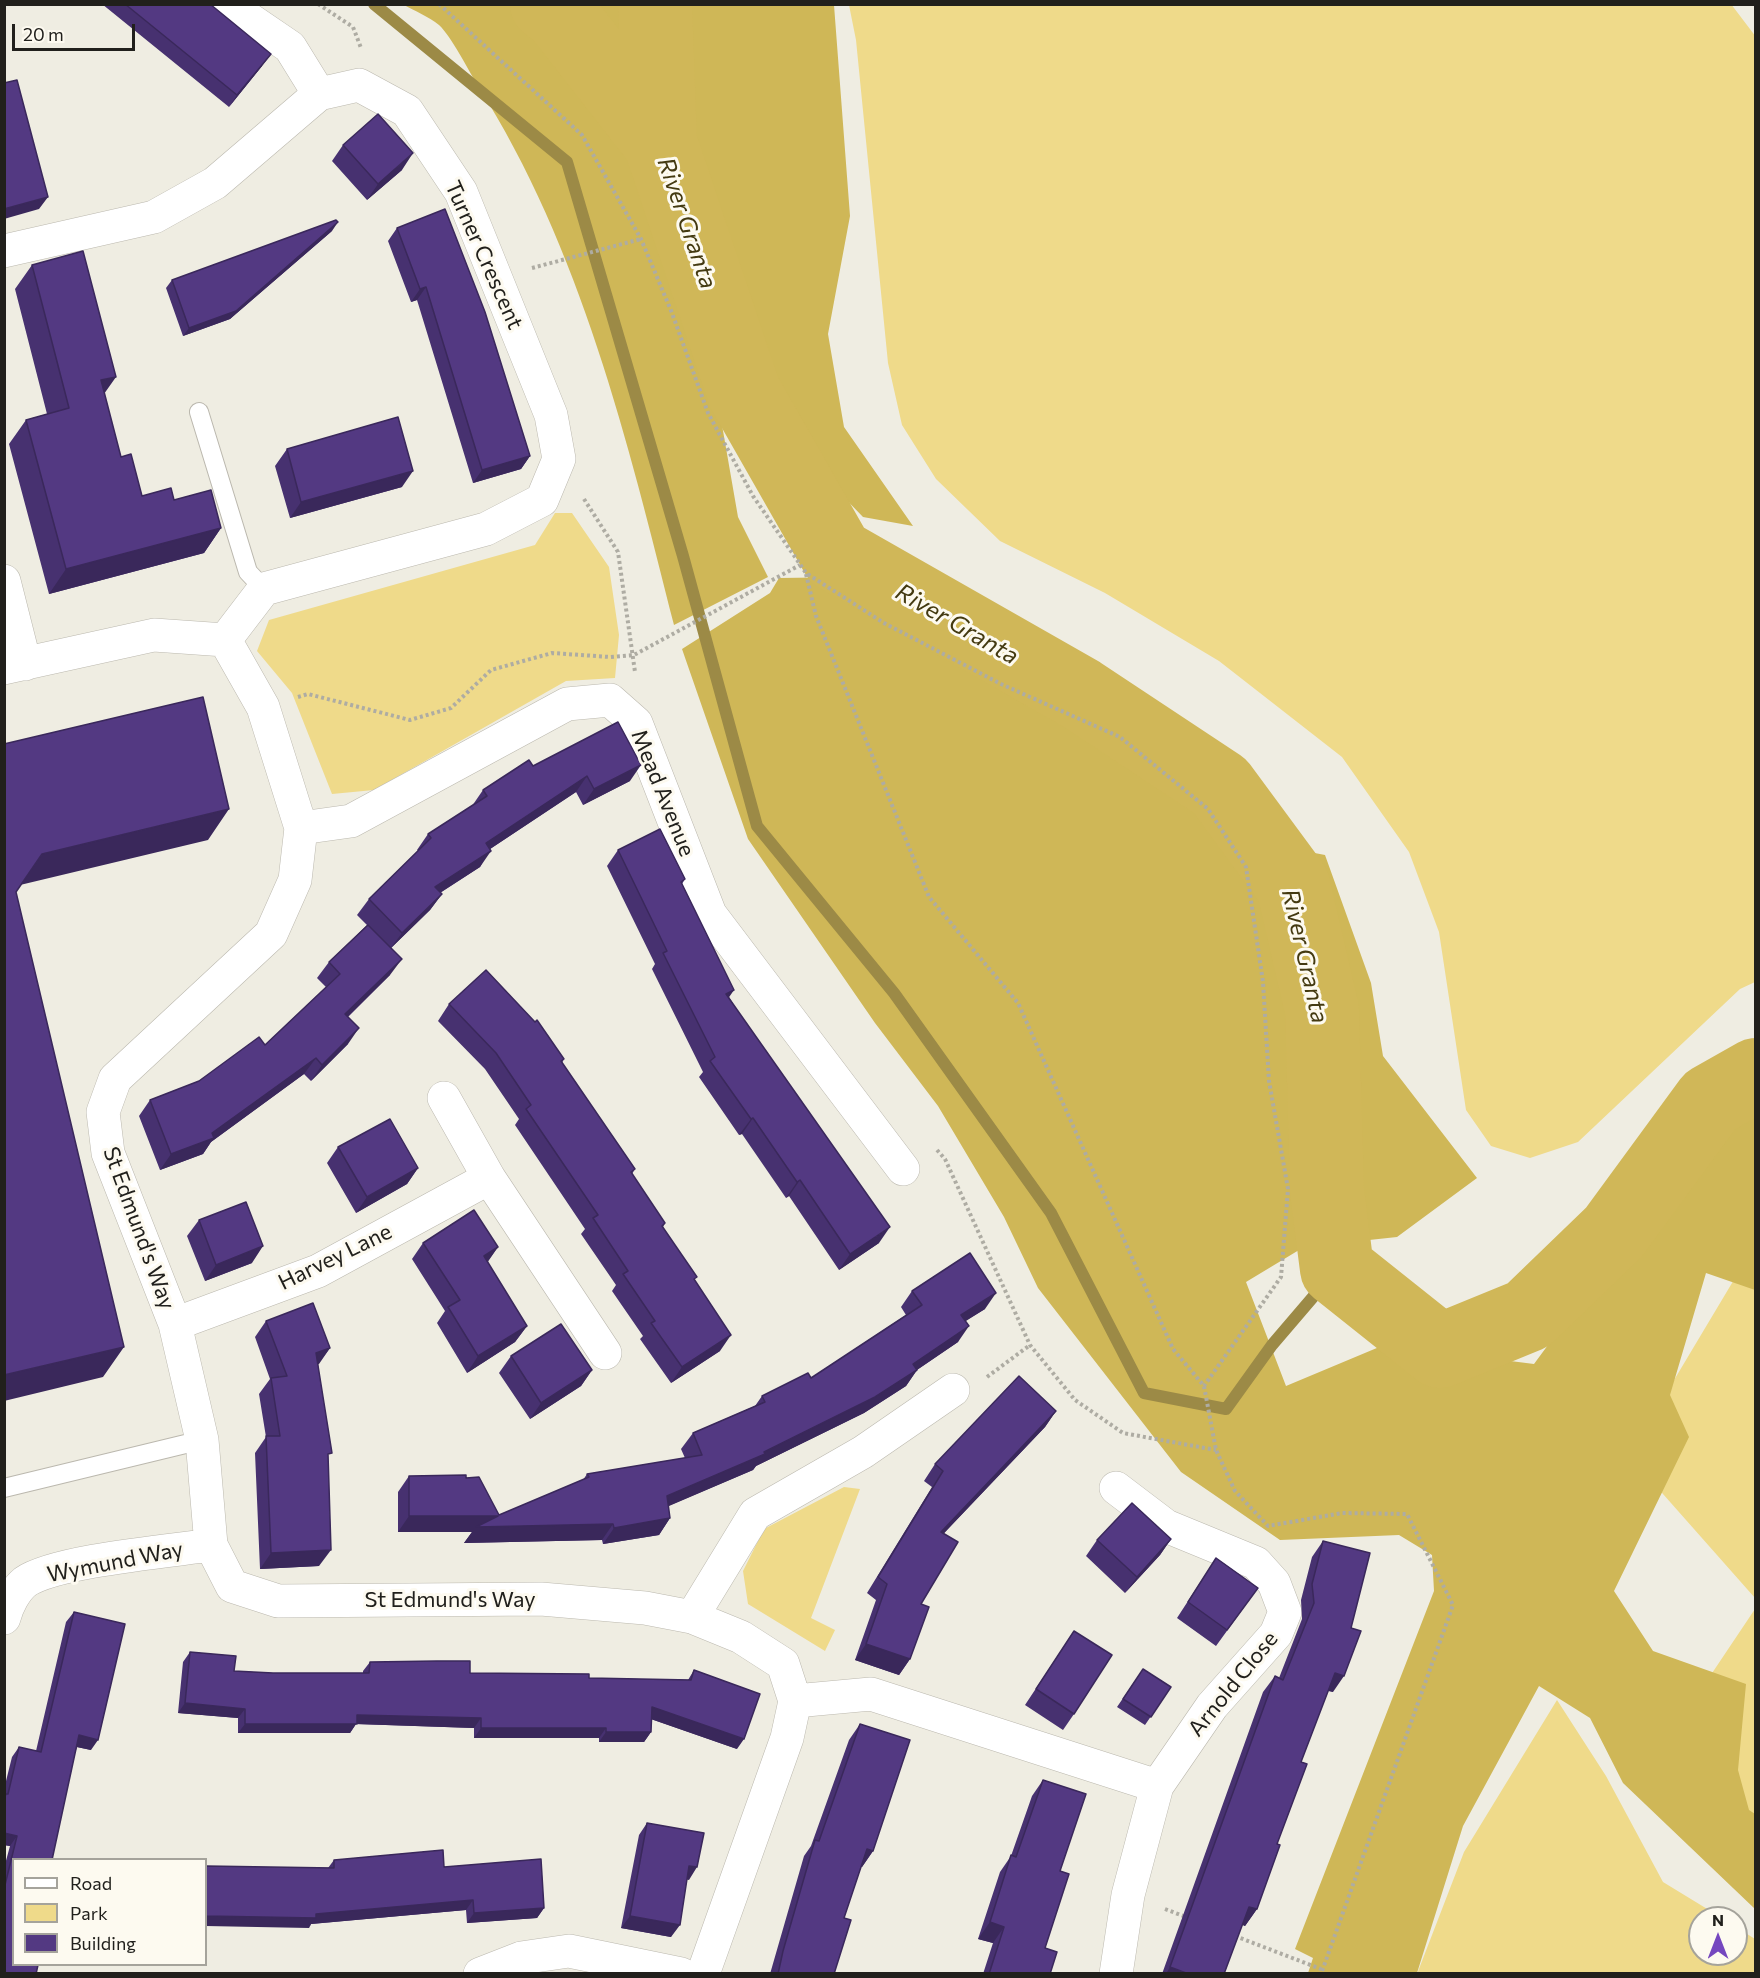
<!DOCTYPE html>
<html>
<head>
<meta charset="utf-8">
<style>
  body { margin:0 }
  #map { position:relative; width:1760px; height:1978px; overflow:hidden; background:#efede2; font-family:Commissioner,sans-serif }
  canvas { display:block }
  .frame { position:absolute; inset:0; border:6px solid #21201c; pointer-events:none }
  .legend { position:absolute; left:12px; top:1858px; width:195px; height:108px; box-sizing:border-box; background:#fdfaf0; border:2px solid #a5a39b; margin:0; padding:8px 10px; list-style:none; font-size:18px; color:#21201c }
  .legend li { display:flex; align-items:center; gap:12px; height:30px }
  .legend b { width:30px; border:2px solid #a5a39b }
  .north { position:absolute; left:1688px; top:1906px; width:60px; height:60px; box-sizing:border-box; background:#fdfaf0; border:2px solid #a5a39b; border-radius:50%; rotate:0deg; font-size:16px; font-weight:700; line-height:24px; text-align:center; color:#21201c }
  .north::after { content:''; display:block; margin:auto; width:21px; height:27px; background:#7547bf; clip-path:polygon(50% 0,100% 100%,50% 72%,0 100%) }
  .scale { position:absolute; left:12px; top:24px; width:123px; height:27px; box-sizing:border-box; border:3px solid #21201c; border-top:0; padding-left:8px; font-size:18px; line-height:21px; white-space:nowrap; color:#21201c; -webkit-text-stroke:4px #fdfaf0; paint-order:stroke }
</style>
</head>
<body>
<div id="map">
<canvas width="1760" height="1978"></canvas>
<div class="frame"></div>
<ul class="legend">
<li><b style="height:8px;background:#fff"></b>Road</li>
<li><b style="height:16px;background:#efda8a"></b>Park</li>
<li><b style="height:16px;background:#533982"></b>Building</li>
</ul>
<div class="north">N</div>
<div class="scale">20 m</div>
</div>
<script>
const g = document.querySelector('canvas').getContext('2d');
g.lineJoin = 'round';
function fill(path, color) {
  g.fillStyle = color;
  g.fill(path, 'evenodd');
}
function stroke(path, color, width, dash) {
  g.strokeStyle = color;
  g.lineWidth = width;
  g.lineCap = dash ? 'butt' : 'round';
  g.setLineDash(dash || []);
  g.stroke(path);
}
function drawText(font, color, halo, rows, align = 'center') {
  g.font = font + ' Commissioner,sans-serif';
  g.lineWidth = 6;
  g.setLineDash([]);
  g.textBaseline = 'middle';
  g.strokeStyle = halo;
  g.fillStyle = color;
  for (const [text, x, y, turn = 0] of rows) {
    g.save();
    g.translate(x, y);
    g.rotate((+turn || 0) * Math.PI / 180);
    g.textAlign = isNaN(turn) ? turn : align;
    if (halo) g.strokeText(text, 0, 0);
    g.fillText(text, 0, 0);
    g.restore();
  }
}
fill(new Path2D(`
  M1731 4 1756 37 1755 982 1740 989 1578 1142 1530 1158 1491 1146 1466 1110 1439 932 1409 852 1342 757 1219 661 1105 593 1000 541 936 479 902 425 888 363 856 40 849 5Z
  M555 513H572L609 567 619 635 615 678 566 681 374 790 332 794 292 693 257 651 269 620 535 545Z
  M1755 1258V1598L1640 1468V1437L1735 1278Z
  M844 1487 860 1489 811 1618 835 1630 825 1651 748 1604 743 1571 764 1529Z
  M1755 1609V1825L1690 1706Z
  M1557 1700 1606 1776 1663 1882 1722 1918H1700V1954H1736V1927L1755 1939V1973L1417 1974 1464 1852Z`), '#efda8a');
fill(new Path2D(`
  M404 5H834L850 216 828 334 844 427 913 526 863 517 772 423 718 402 738 517 768 577 674 625C628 442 581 248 478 86 469 71 451 36 439 25 429 17 415 11 404 5Z
  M853 577 1129 736 1253 841 1325 855 1371 983 1383 1056 1477 1178 1397 1237 1304 1247 1246 1282 1286 1386 1384 1345 1534 1364 1693 1148 1755 1094V1290L1706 1273 1670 1395 1689 1437 1614 1591 1653 1651 1746 1684 1738 1770 1749 1810 1755 1814V1909L1623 1783 1590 1718 1539 1686 1463 1826 1417 1973H1308L1313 1958 1295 1949 1434 1591 1432 1555 1399 1535 1280 1540 1181 1472 1038 1288 1004 1217 938 1106 875 1023 748 839 682 649 770 593 779 578Z`), '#cfb757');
stroke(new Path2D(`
  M374 4 567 162 683 556 757 826 894 993 1051 1213 1144 1393 1226 1409 1272 1345 1337 1269`), '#9c8a46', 12);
stroke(new Path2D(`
  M547 4 560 14 660 142 744 392 837 555 1081 694 1220 786 1293 885 1322 1010 1327 1191 1337 1269 1440 1351 1528 1315 1614 1232 1710 1101 1756 1075
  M655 4 660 142`), '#d0b758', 74);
const service = new Path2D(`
  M199 412 248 572 264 589
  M4 1488 202 1440`);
const minor = new Path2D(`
  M227 4 290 47 319 94
  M4 251 154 217 215 183 319 94 359 85 407 111 461 192 551 415 559 459 542 500 486 529 264 589 225 640
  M4 581 25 664
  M4 668 154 635 225 640 263 707 301 828 295 880 271 934 115 1079 103 1112 108 1153 175 1324 202 1440 211 1545 232 1586 278 1601 541 1599 645 1608 692 1617 741 1637 783 1664 795 1701 787 1738 703 1974
  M301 828 351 821 567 704 610 700 636 723 710 914 903 1169
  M444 1098 489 1178 605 1353
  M175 1324 318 1271 489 1178
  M692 1617 755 1514 863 1452 953 1390
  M4 1618C7 1606 15 1590 25 1582 55 1561 169 1551 211 1545
  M795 1701 871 1694 1157 1786
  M480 1974 521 1958 569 1951 681 1974
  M1116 1974 1128 1895 1157 1786 1212 1706 1276 1634 1285 1612 1274 1583 1256 1563 1166 1526 1116 1488`);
stroke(service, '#bbb8ae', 20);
stroke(minor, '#bbb8ae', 34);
stroke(new Path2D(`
  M318 4 353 27 361 48
  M439 4 582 135 641 239 672 313 708 413 753 496 806 573 884 623 1001 684 1120 737 1208 809 1246 867 1263 982 1269 1081 1288 1189 1281 1277 1204 1386
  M532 268 641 239
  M584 499 618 552 635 672
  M806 574 816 616 929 897 1018 1003 1173 1349 1204 1386 1216 1450 1235 1491 1268 1526 1342 1513 1407 1514 1453 1605 1321 1974
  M298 697 308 694 410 720 451 708 491 670 552 653 610 657 634 655 800 565
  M937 1150 945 1159 1030 1345 1075 1400 1123 1433 1216 1450
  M987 1377 1030 1345
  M1165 1909 1186 1917
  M1235 1936 1321 1969`), '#aeaca3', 4, [3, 3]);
stroke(service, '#fff', 18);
stroke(minor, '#fff', 33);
fill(new Path2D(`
  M102 4H210L262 66 229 107Z
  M343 145 402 170 367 200 332 161Z
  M397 228 530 456 521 469 473 483 417 300 411 302 388 241Z
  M332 231 230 319 183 336 166 288 172 280Z
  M32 265 104 393 121 457 142 496 174 500 221 528 204 553 49 594 9 444 26 420 47 414 15 289Z
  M287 449 402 487 290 518 275 466Z
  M533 766 630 781 583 805 576 792 490 849 480 867 440 893 442 894 430 910 391 948 390 975 348 1017V1044L311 1081 304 1074 211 1142 203 1154 160 1170 139 1116 150 1100 199 1081 265 1045 326 987 317 978 329 962 367 925 357 915 369 899 418 851 417 850 428 834 472 806 483 790Z
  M618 850 685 879 682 884 729 997 879 1243 839 1270 789 1196 786 1198 742 1134 739 1135 699 1077 703 1072 652 969 655 964 607 866Z
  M449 1004 564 1059 562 1063 635 1169 632 1174 665 1223 663 1227 695 1281 720 1351 671 1383 640 1339 643 1336 612 1291 616 1285 581 1234 585 1229 515 1125 519 1119 485 1069 438 1021Z
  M338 1147 418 1168 407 1184 356 1213 327 1163Z
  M199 1220 252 1263 205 1281 187 1236Z
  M423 1243 498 1247 487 1262 527 1326 515 1342 467 1373 437 1323 445 1311 412 1259Z
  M912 1291 985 1309 965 1321 958 1342 917 1370 906 1386 864 1413 756 1466 753 1470 668 1506 670 1518 659 1535 603 1544 602 1540 464 1543 472 1532H398V1492L409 1476 466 1478 499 1515 583 1480 587 1474 685 1458 681 1449 693 1433 755 1406 762 1396 811 1378 906 1315 901 1307Z
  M266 1321 330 1348 318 1364 328 1459 319 1566 260 1569 255 1453 266 1437 259 1394 270 1379 255 1337Z
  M511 1356 592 1370 581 1386 530 1419 499 1373Z
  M1056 1411 1045 1427 944 1533 921 1604 910 1659 899 1675 855 1660 876 1600 867 1593 932 1487 924 1481 935 1464Z
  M1171 1539 1160 1555 1125 1593 1086 1556 1097 1540Z
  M1323 1541 1333 1692 1328 1691 1301 1762 1277 1844 1257 1909 1245 1926 1242 1924 1224 1974H1162L1263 1692 1275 1676 1279 1678 1302 1619 1301 1600 1312 1557Z
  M1216 1558 1258 1588 1216 1646 1177 1618Z
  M74 1612 91 1750 77 1747 4 1974V1868L10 1846 4 1845V1789L12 1757 19 1747 36 1751 66 1622Z
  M1074 1631V1714L1063 1730 1025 1705Z
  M190 1652 234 1671 273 1673H363V1671L370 1662 470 1673 589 1678 688 1680 694 1670 737 1749 651 1719V1732L644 1742H599V1738H474V1728L356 1724 350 1733H238V1718L178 1713 183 1662Z
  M1143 1669 1171 1687 1145 1725 1117 1707Z
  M860 1724 873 1851 862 1867H861L844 1918 834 1974H770L804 1856 811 1846 849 1740Z
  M1043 1780 1060 1871 1045 1948 1050 1974H983L993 1943 978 1939 1000 1872 1011 1856 1032 1796Z
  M647 1823 689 1880 687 1879 671 1937 621 1928 639 1835Z
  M334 1860 444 1867 544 1908 537 1918 467 1923 466 1910 311 1924 309 1928 328 1868Z`), '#473170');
fill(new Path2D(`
  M271 54 262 66 229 107 237 95Z
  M413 153 402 170 367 200 378 184Z
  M48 197 39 209 4 219V209Z
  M338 222 332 231 230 319 183 336 189 328Z
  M426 287 417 300 411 302 420 289Z
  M116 377 99 401 101 380Z
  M530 456 521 469 473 483 482 470Z
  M413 471 402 487 290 518 301 502Z
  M221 528 204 553 49 594 66 569Z
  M641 765 630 781 583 805 594 789Z
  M587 776 576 792 475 859 486 843Z
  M229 809 208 840 20 885 42 854Z
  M491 851 480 867 424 903 435 887Z
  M442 894 430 910 390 949 402 933Z
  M402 959 390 975 334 1030 345 1014Z
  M734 990 723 1006 726 994Z
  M359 1028 348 1044 311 1081 322 1065Z
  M316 1058 304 1074 211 1142 203 1154 160 1170 171 1154 212 1133Z
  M753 1118 742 1134 739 1135 751 1119Z
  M418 1168 407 1184 356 1213 367 1197Z
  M800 1180 789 1196 786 1198 797 1182Z
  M890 1227 879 1243 839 1270 850 1254Z
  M263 1246 252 1263 205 1281 216 1265Z
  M498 1247 487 1263 484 1256Z
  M996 1293 985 1309 950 1331 961 1315Z
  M527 1326 515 1342 467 1373 478 1356Z
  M969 1326 958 1342 902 1380 913 1364Z
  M731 1335 720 1351 671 1383 682 1367Z
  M124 1347 103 1377 4 1401V1375Z
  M330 1348 319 1364 305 1369 316 1353Z
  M592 1370 581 1386 530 1419 541 1403Z
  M917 1370 906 1386 864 1413 756 1466 753 1470 655 1512 667 1496 764 1452Z
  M1056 1411 1045 1427 930 1548 941 1532Z
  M409 1516H498L613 1524 602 1540 464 1543 472 1532H398Z
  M670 1518 659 1535 603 1544 614 1528Z
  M1171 1539 1160 1555 1125 1593 1137 1577Z
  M331 1550 319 1566 260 1569 271 1553Z
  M866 1644 910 1659 899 1675 855 1660Z
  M1335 1673 1344 1676 1333 1692 1324 1689Z
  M185 1703 245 1709 238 1718 178 1713Z
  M652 1707 744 1739 737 1749 645 1717Z
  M357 1715 481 1718 474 1728 356 1724 350 1733H238L245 1724Z
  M481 1728H606L599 1738H474Z
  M606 1732H651L644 1742H599Z
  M79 1735 98 1740 91 1750 72 1746Z
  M4 1833 17 1836 10 1846 4 1845Z
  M867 1849 873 1851 862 1867 856 1865Z
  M689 1866 697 1867 689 1880 681 1878Z
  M473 1900 466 1910 311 1924 309 1928 206 1926V1916L316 1914Z
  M1249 1907 1257 1909 1245 1926 1237 1923Z
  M544 1908 537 1918 467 1923 474 1913Z
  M630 1916 680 1925 671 1937 621 1928Z
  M990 1922 1004 1927 993 1943 978 1939Z
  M1170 1967 1186 1973 1166 1974Z`), '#3a285b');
const building = new Path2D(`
  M125 4H210L271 54 237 95Z
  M17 80 48 197 4 209V83Z
  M378 114 413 153 378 184 343 145Z
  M445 209 485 312 530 456 482 470 426 287 420 289 397 228Z
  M336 220 338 222 236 311 189 328 172 280Z
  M83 251 116 377 101 380 121 457 131 454 142 496 171 488 174 500 211 490 221 528 66 569 26 420 69 408 32 265Z
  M398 417 413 471 301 502 287 449Z
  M203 697 229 809 42 854 16 892 124 1347 4 1375V744Z
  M618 722 641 765 594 789 587 776 486 843 491 851 435 887 442 894 402 933 369 899 431 838 428 834 487 796 483 790 529 760 533 766Z
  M660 829 685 879 681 882 734 990 726 994 890 1227 850 1254 800 1180 797 1182 753 1118 751 1119 710 1061 715 1057 663 953 667 951 618 850Z
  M368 925 402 959 345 1014 359 1028 322 1065 316 1058 212 1133 214 1138 171 1154 150 1100 199 1081 259 1037 265 1045 340 974 329 962Z
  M486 970 535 1022 537 1020 564 1059 561 1061 635 1169 631 1172 665 1223 662 1226 697 1277 694 1279 731 1335 682 1367 651 1323 655 1321 623 1274 628 1271 593 1218 598 1215 526 1109 531 1105 496 1053 449 1004Z
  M390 1119 418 1168 367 1197 338 1147Z
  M246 1202 263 1246 216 1265 199 1220Z
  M474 1210 498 1247 484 1256 527 1326 478 1356 448 1307 460 1300 423 1243Z
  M970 1253 996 1293 961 1315 969 1326 913 1364 917 1370 875 1397 764 1452 765 1454 667 1496 670 1518 614 1528 613 1524 476 1527 498 1516H409V1476L466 1475V1478L479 1477 499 1515 589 1477 587 1474 702 1455 693 1433 765 1402 762 1396 808 1373 811 1378 922 1305 912 1291Z
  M313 1303 330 1348 316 1353 332 1453 328 1454 331 1550 271 1553 266 1436H280L271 1378 287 1376 266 1321Z
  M561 1324 592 1370 541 1403 511 1356Z
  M1019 1376 1056 1411 941 1532 958 1542 921 1604 929 1607 910 1659 866 1644 887 1584 878 1577 943 1471 935 1464Z
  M1132 1503 1171 1539 1137 1577 1097 1540Z
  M1323 1541 1370 1553 1351 1628 1361 1631 1344 1676 1335 1673 1301 1762 1307 1764 1277 1844 1280 1845 1257 1909 1249 1907 1224 1974H1186V1973L1170 1967 1275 1676 1283 1680 1314 1603 1312 1584Z
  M1216 1558 1258 1588 1227 1630 1188 1602Z
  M74 1612 125 1624 98 1740 79 1735 52 1860H14V1965H38L36 1974H4V1889L17 1836 4 1833V1799L6 1794H8L19 1747 41 1752Z
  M1074 1631 1112 1655 1074 1714 1036 1689Z
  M190 1652 236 1656 234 1671 273 1673H369L370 1662 437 1661H470V1673L589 1674V1678L691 1680 694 1670 760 1694 744 1739 652 1707 651 1732H606V1728H481V1718L357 1715V1724H245V1709L185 1703Z
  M1143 1669 1171 1687 1151 1717 1123 1699Z
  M860 1724 910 1740 873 1851 867 1849 844 1918 851 1920 834 1974H778L783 1951 815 1840 819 1841Z
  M1043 1780 1086 1794 1060 1871 1069 1874 1045 1948 1057 1952 1050 1974H989L1004 1927 990 1922 1011 1855 1016 1857Z
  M647 1823 704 1833 697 1867 689 1866 680 1925 630 1916Z
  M443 1850 444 1867 541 1859 544 1908 474 1913 473 1900 316 1914V1918L206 1916V1866L334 1868V1860Z`);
fill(building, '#533982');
stroke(building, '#3a285b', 1.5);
drawText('22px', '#21201c', '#fdfaf0', [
  ["Turner Crescent",484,255,66],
  ["Mead Avenue",663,793,68],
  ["St Edmund's Way",139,1228,70],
  ["Harvey Lane",335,1257,-26],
  ["Wymund Way",115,1562,-11],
  ["St Edmund's Way",450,1600],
  ["Arnold Close",1233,1684,-51]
]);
drawText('italic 24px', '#443a11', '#fdfaf0', [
  ["River Granta",687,223,71],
  ["River Granta",957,624,30],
  ["River Granta",1305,956,77]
]);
</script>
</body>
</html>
